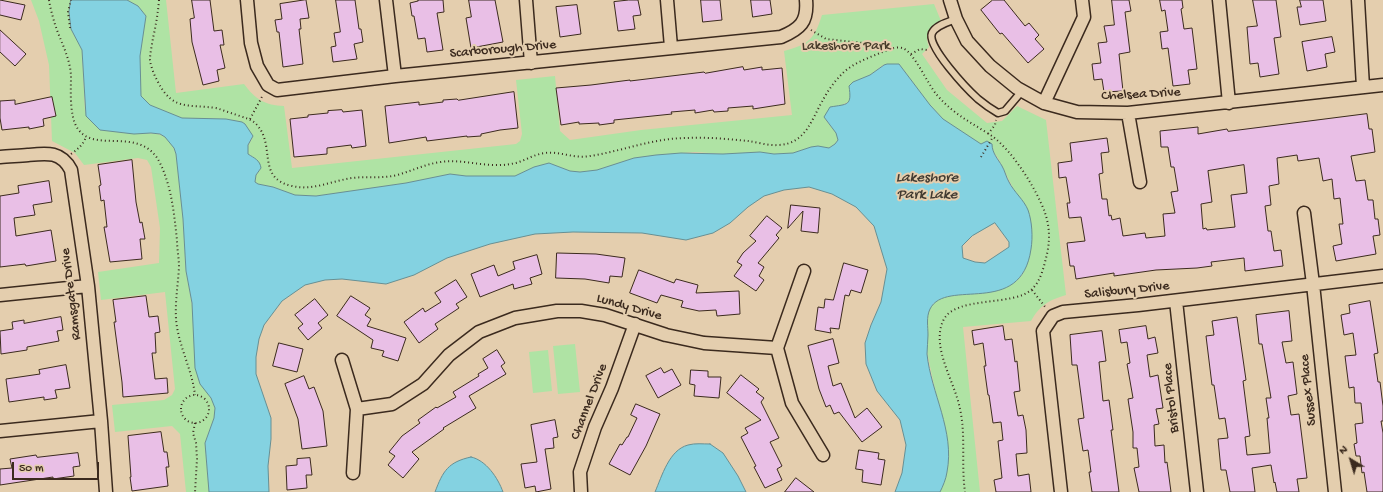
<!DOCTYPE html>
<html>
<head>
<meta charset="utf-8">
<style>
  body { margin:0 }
  #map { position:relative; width:1383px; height:492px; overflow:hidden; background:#e4ceae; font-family:"Gochi Hand",sans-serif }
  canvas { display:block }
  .north { position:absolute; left:1331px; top:440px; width:40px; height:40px; -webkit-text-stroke:3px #e4ceae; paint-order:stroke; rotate:322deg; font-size:11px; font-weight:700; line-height:16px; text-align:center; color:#3b2a1e }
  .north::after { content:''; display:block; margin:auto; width:14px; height:18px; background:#3b2a1e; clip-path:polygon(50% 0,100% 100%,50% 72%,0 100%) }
  .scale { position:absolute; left:12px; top:462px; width:87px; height:18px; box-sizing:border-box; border:2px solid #3b2a1e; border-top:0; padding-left:5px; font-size:12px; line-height:14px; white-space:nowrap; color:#3b2a1e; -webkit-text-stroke:3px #e4ceae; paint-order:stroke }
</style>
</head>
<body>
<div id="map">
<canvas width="1383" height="492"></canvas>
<div class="north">N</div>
<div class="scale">50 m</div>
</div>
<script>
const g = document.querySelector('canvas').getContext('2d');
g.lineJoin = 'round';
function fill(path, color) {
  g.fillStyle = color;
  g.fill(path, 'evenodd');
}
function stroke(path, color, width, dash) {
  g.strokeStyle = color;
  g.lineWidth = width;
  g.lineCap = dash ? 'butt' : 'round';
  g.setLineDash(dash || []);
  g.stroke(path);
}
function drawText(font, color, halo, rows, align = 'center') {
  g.font = font + ' "Gochi Hand",sans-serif';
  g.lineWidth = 4;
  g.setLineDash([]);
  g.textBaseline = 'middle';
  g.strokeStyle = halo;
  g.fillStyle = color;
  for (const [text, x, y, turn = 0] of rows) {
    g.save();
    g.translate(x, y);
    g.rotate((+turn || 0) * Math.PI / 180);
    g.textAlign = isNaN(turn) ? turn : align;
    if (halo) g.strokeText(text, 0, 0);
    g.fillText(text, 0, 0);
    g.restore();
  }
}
fill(new Path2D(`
  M31 0H71L69 12 71 29 82 50 85 111 101 130C111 131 122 133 132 133 154 134 168 129 176 154L183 219 186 271 207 392 213 402 215 408 214 418 205 443 209 492H186L180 434 172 426 115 432 112 405 164 400 172 395 175 389 165 292 101 300 98 272 159 263 160 228 151 167 147 160 138 158 84 165 75 153 52 141 49 65 39 21Z
  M127 0H166L176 93 244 84C256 100 265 105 284 106L292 168 516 144 520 141 522 134 516 80 555 76 560 131 570 140 641 130 792 115 784 51C809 44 814 40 822 15L934 4 941 21C930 29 924 33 929 47L922 54 947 90 987 123 1002 121 1017 106 1046 120 1066 295C1049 300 1040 305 1031 321L963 327 980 492H940L947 472 948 449 942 415 935 390 927 352 928 314 930 308 936 301 941 298C968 290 1007 299 1024 272L1014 190 998 158 992 150V144L984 143 981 144 943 119 930 105 899 64 883 65 870 75 853 82 849 87 851 94 850 101 842 105 825 119 836 133 838 140 835 144 829 148 811 147 793 153 774 154 760 152 723 154 695 152 656 155 634 158 597 170 580 172 570 171 549 163 534 167 515 176H466L450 174 406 183 316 196 295 195 273 187 258 184 255 182 256 175 260 170 253 157 248 154C245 146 251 143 253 136L245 124 242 122 226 119 182 118 150 105 141 96 140 56 146 16 138 6Z
  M575 344 580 392 558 394 553 346Z
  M548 350 552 391 533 393 529 352Z`), '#afe3a4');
const water = new Path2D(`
  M71 0H127L138 6 146 16 140 56 141 96 150 105 182 118 226 119 242 122 245 124 253 136 248 145V154C254 158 260 160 261 168L256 175 255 182 258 184 273 187 295 195 316 196 406 183 450 174 466 176H515L534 167 549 163 570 171 580 172 597 170 634 158 656 155 681 153 723 154 760 152 774 154 793 153 811 147 818 146 829 148 835 144 838 140 836 133 824 117 830 107C848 104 852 106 849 86L853 82 870 75 884 65 887 64H899L930 105 943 119 981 144 987 141 992 144C992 153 998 159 1002 166 1005 171 1006 177 1009 182 1014 192 1024 200 1028 210 1032 221 1033 237 1031 249 1021 319 946 277 930 309 926 317 928 327 928 335 928 341 927 348 927 354 931 393 955 431 947 472 946 479 943 486 940 492H895L902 473 906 445 900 420 877 391 866 364 865 343 871 325 881 302 887 269 874 226 856 207 832 194 809 187 784 190 764 196 748 207 730 223 713 233 686 240 642 233 573 232 535 234 490 244 447 258 414 275 386 284 342 279 325 280 305 285 282 301 264 325 259 339 256 357V374L271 418V439L268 466 269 492H209L205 443 214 418 215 408 211 398 200 384 195 368 192 303 186 271 183 219 176 154 174 148 165 137 160 134 151 133 134 134 100 130 86 116 82 50 71 29 69 12ZM995 223 1009 242V247L985 263 975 262 963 258 962 246 972 236Z
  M710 444 723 453 738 476 746 492H655C662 476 669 450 688 445 695 443 703 444 710 444Z
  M471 457C486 460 498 478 503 492H435C443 471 448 462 471 457Z`);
fill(water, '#84d2e1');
stroke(water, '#678f93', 1);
const building = new Path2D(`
  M0 0 25 5 21 20 0 15Z
  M192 0H210L214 31 222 30 224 45H220L225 68 217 70 219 81 203 85 192 42 190 19 194 18Z
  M306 0 309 18 300 19 301 29H299L303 64 283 67 279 32H277L275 20 282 19 280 4Z
  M336 0H355L359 29H361L363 42 354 44 357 59 333 62 331 47 336 46 334 33 340 32Z
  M418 0H443L444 12 437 13 443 50 427 52 425 38 418 39 414 16H412L410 3 418 1Z
  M469 0H495L503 42 471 48 466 18 471 17Z
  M629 0H638L641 15 633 16 635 29 618 31 614 2Z
  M701 0H720L722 20 703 22Z
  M751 0H770L772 14 753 17Z
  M993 0H1004L1025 26 1029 23 1039 35 1035 39 1044 49 1028 63 1002 33 1000 34 981 10Z
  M1112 0H1129L1131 11 1125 12 1130 52 1119 54 1123 91 1104 92 1102 79 1094 80 1092 64 1101 63 1098 43 1107 42 1104 26 1114 25Z
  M1160 0H1182L1183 8 1181 9 1184 29 1192 28 1197 69 1188 70 1190 84 1173 86 1168 48 1162 49 1160 32 1168 31 1165 10 1162 11Z
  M1253 0H1276L1281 37 1274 38 1279 74 1260 77 1258 63 1250 64 1247 27 1257 26Z
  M1300 0H1323L1326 21 1300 25 1297 7H1301Z
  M577 5 581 34 560 37 556 7Z
  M0 30 26 54 15 66 0 52Z
  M1332 37 1335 52 1325 54 1327 67 1307 71 1302 42Z
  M743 67 744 70 762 67V70L782 68 785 104 753 109V106L728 108V111L714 112 713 110 695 113V110L671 112 672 114 614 120V123L599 125V123L579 124V122L561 125 556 88 591 85 630 80V81L704 72 705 73Z
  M514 92 518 128 500 130 481 134V136L467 137V136L427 141 426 137 389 143 385 106 419 102V105L443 102V100L457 99 458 100Z
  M52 97 56 116 43 119 44 126 29 129V127L2 130 0 118V101L15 100V104Z
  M342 110 343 112 362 110 366 146 352 148 351 145 327 148V154L294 157 290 119 308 117V115L328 113V111Z
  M1367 114 1369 129H1372L1375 152 1351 156 1356 181 1365 180 1368 200H1373L1375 219H1378L1380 235 1373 236 1376 254 1336 261 1333 246 1342 244 1339 224H1343L1340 198 1334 199 1332 179 1323 181 1319 158 1298 161 1297 155 1277 158 1279 184 1269 186 1271 205 1265 206 1268 231H1271L1274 251 1281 250 1283 266 1245 271 1244 258 1211 262 1212 266 1197 268 1156 270 1114 276V273L1076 279 1074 266H1070L1067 243 1085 241 1081 217 1069 218 1067 203H1070L1066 177 1059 178 1058 163 1072 161 1070 143 1107 138 1109 152 1101 153 1103 173 1099 174 1102 199H1107L1109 216 1111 215 1112 220 1120 218 1123 236 1145 233 1146 238 1165 236 1163 214 1175 213 1171 192 1178 191 1174 167H1171L1168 147H1161L1160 131 1198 127V134L1227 129 1228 131ZM1244 165 1247 193 1231 195 1235 227 1207 230 1206 228 1203 229 1201 204 1212 202 1208 171Z
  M132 160 136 202 140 223 142 222 145 239H140L142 259 110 262 104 227H107L104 200 101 201 99 186 101 185 98 165Z
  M49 181 52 202 33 205 35 215 14 218 16 236 51 230 56 261 26 266 25 264 0 267V196L19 193 18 186Z
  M791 205 820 208 818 233 801 231 803 211 788 228Z
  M767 216 782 228 776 235 779 238 758 263 764 267 759 276 764 280 756 291 734 276 742 265 737 262 743 253 756 241 750 236Z
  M557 253 596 254 625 258 622 277 610 276 609 283 585 279 556 278Z
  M537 255 542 274 530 278 532 284 514 289 513 284 480 297 471 274 494 265 498 276 515 269 513 262Z
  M844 263 868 270 861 293 851 290 849 296 845 295 839 329 830 328 831 333 815 330 818 307 824 308 825 299 833 300Z
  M639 270 674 283 676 279 698 285 696 293 739 291 740 314 717 316 716 310 699 311 681 307 683 301 661 295 657 303 630 293Z
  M456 280 467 297 456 304 459 308 435 324 438 329 419 343 404 322 423 308 425 312 441 302 435 293Z
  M146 296 149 317 158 316 160 332 155 333 156 353H152L155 379 167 378 168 393 123 397 122 382 114 322H116L113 300Z
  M351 296 370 308 365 315 371 319 367 326 406 338 398 361 382 356 384 351 371 348 373 340 337 316Z
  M315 299 328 315 318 323 322 328 308 340 298 328 303 324 295 315Z
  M1370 301 1378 353 1374 354 1378 382H1380L1383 406V421H1381L1383 433V492H1367L1364 472 1362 473 1360 456H1356L1354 444 1357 443 1355 424 1363 423 1361 403H1355L1354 387 1349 388 1345 356 1356 355 1353 333 1344 335 1341 315 1350 313 1349 305Z
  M1289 311 1292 341 1282 342 1286 363 1293 362 1297 394 1288 396 1291 415 1299 414 1307 478 1297 479 1299 492H1277L1275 482 1274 483 1271 465 1252 468 1255 492H1230L1226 470H1221L1218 439 1228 438 1225 418 1219 419 1214 385H1212L1206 336 1214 335 1212 321 1237 317 1246 380 1243 381 1250 436 1245 437 1247 455 1270 453 1267 418H1269L1266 398H1271L1262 344H1259L1256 315Z
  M61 317 63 330 57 331 59 341 27 347V350L1 354 0 331 13 329 12 322 24 320V323Z
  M1003 326 1005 340 1012 339 1015 362 1017 361 1020 391 1014 392 1018 416 1023 415 1026 430 1027 453 1016 454 1018 476 1029 474 1031 492H996L994 480 1002 478 998 441 1003 440 1001 422 993 423 989 395H988L984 366H986L983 343 974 345 972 331Z
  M1146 326 1148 339 1155 337 1158 353 1147 355 1150 377 1158 375 1163 408 1156 409 1159 424 1154 425 1155 446 1164 445 1165 463 1167 462 1171 492H1139L1134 468 1139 467 1137 448H1133V432L1128 399 1133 398 1127 364 1130 363 1127 342 1121 343 1119 330Z
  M1102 331 1106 361 1099 362 1103 401 1109 400 1113 430H1111L1119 492H1092L1089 472H1091L1088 450 1083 451 1078 419 1084 418 1077 365H1072L1070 335Z
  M833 339 839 363 828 366 833 386 841 383 855 418 867 408 882 427 862 442 839 412 834 414 830 405 826 407 819 389 808 346Z
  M279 343 303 349 297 372 273 366Z
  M497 350 505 363 501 366 506 374 469 396 476 408 443 428 444 429 412 452 419 459 403 478 388 465 395 456 389 452 402 436 420 423 418 420 436 407 437 408 456 397 453 392 479 376 478 374 488 368 483 359Z
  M66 365 70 388 55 390 57 398 44 400V397L9 402 6 379 40 374 39 370Z
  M661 368 664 373 672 369 681 385 658 398 646 376Z
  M691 370 708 371V377H721L719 398 694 396 695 385 690 384Z
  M741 375 759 389 756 392 764 398 761 402 779 438 770 442 782 466 777 469 782 480 765 488 754 467 756 466 741 437 748 433 745 428 761 420 727 393Z
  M304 376 309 389 314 387 323 411 327 446 302 449 298 419 285 384Z
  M636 404 660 414 646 446 630 475 609 464 620 444 622 445 627 437H628L637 418 631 415Z
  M555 420 558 437 553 438 554 448 545 449 551 489 536 492 535 486 525 488 521 464 537 462 531 425Z
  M161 432 164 452H167L169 467H166L168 486 132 491 130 477H131L128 436Z
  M859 450 879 453 878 459 885 460 881 485 862 482 863 470 856 469Z
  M78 453 80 466 73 467 74 476 53 479V477L0 485V469L12 468 10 459 36 455 37 457Z
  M310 458 312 475H306L307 488 287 490 286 466 297 465V459Z
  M796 478 814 492H785Z`);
fill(building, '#e9bfe6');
stroke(building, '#3b2a1e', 1);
const lane = new Path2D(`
  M956 19C948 22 936 25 932 33 926 46 968 90 978 99 984 104 991 109 998 113L1005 111 1022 91`);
const street = new Path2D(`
  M247 0 251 43 257 66 268 85 277 90 395 76 781 37C800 29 808 22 806 0
  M386 0 395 76
  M526 0 531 63
  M667 0 671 47
  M950 0 956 19 967 41 990 66 1017 88 1044 103 1077 112 1128 113 1383 85
  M1219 0 1229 103
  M1358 0 1363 87
  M1044 103 1084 17 1082 0
  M1128 113 1140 182
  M0 157C9 156 19 156 28 155 47 153 61 151 71 170L88 286 101 421 106 492
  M1304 213 1313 284 1335 492
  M804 271 777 348 792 403 823 455
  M0 295 88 286
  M1176 301 1197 492
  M342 360 357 409 353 473
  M357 409 392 404 423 384 449 355 479 332 515 318 557 311H581L605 315 666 335 704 343 777 348
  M0 431 101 421
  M581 492 580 472 595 427 612 388 635 324
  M1061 492 1043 331 1053 316 1063 312 1138 305 1383 276`);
stroke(lane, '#3b2a1e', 9);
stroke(street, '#3b2a1e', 15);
stroke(new Path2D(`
  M49 0C50 7 52 14 54 21 59 39 70 56 71 76 71 90 69 117 78 129 95 154 141 125 160 163 172 188 174 214 177 240 177 249 179 258 179 267 178 285 175 301 176 319 178 345 192 369 195 395
  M159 0C158 13 156 25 153 38 152 45 150 53 150 60 151 67 154 75 158 82 173 111 188 104 216 108 223 110 230 113 237 115 245 118 252 119 257 125 276 146 256 178 292 186 312 191 332 181 352 178 367 176 382 179 397 175 412 171 425 164 441 162 461 159 481 166 501 165 506 165 511 164 516 163 526 160 535 154 545 153 560 151 574 159 590 156 623 151 653 138 687 138 707 137 728 139 748 141 757 142 768 146 778 145 806 144 811 120 823 100 827 92 834 82 841 75 851 64 866 59 880 53 886 51 895 46 902 48 913 50 928 85 937 95 953 114 972 123 992 136 1011 150 1031 181 1041 203 1049 220 1051 236 1047 254 1044 266 1041 281 1032 289 1015 307 954 295 943 321 931 348 955 382 960 409 966 436 961 464 965 492
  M70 28 68 12 71 0
  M811 30 826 39 873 44 887 50
  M911 54 920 49 927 50
  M250 119 263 95
  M988 134 995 125 996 120
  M71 154C78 149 83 145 86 137
  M981 157 993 137
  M1032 290 1046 308
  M181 409a14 14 0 1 1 28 0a14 14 0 1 1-28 0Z
  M195 423 193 433 196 443 197 459 195 492`), '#3b2a1e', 2, [1, 3]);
stroke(lane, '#e4ceae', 6);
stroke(street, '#e4ceae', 12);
drawText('14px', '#473c2b', '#e4ceae', [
  ["Lakeshore Park",846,47]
]);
drawText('14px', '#3b2a1e', '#e4ceae', [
  ["Scarborough Drive",503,50,-5],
  ["Chelsea Drive",1141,95,-3],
  ["Salisbury Drive",1127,291,-6],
  ["Ramsgate Drive",72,294,-97],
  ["Lundy Drive",629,308,16],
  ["Sussex Place",1309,390,-96],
  ["Bristol Place",1172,398,-96],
  ["Channel Drive",590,402,-69]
]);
drawText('italic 15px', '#423b32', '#e4ceae', [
  ["Lakeshore",927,179],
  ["Park Lake",927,196]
]);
</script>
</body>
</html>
